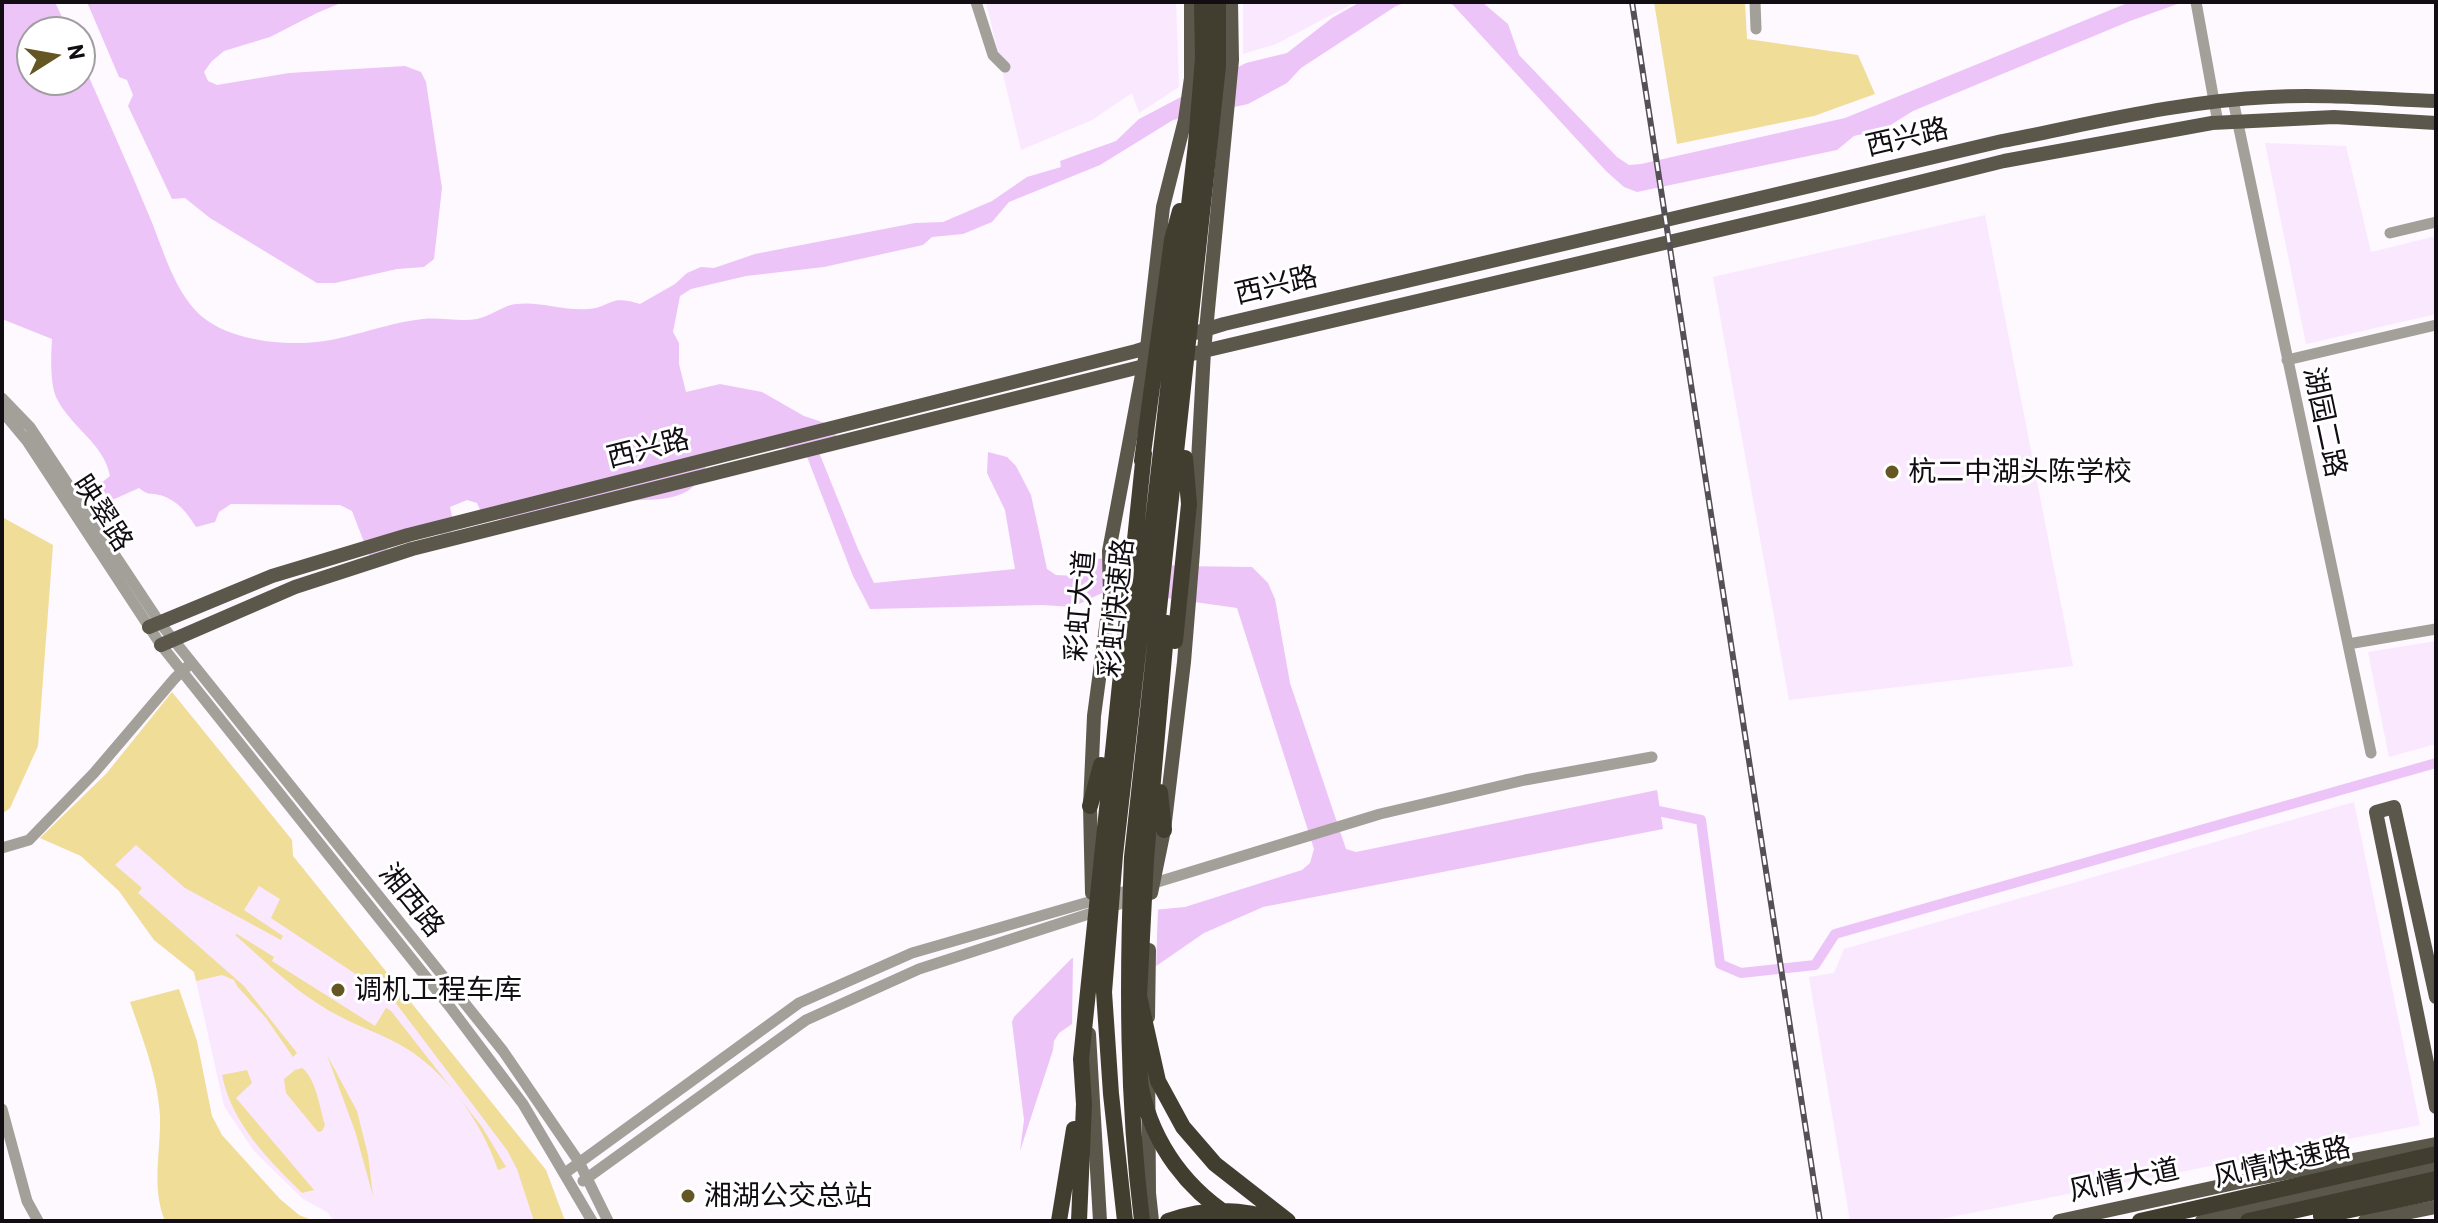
<!DOCTYPE html>
<html>
<head>
<meta charset="utf-8">
<style>
  body { margin:0 }
  #map { position:relative; width:2438px; height:1223px; overflow:hidden; background:#fef8ff; font-family:Barlow,sans-serif }
  canvas { display:block }
  .frame { position:absolute; inset:0; border:4px solid #110d12; pointer-events:none }
  .north { position:absolute; left:16px; top:16px; width:80px; height:80px; box-sizing:border-box; background:#fff; border:2px solid #a09ea0; border-radius:50%; rotate:79deg; font-size:22px; font-weight:700; line-height:32px; text-align:center; color:#110d12 }
  .north::after { content:''; display:block; margin:auto; width:28px; height:36px; background:#655724; clip-path:polygon(50% 0,100% 100%,50% 72%,0 100%) }
</style>
</head>
<body>
<div id="map">
<canvas width="2438" height="1223"></canvas>
<div class="frame"></div>
<div class="north">N</div>
</div>
<script>
const g = document.querySelector('canvas').getContext('2d');
g.lineJoin = 'round';
function fill(path, color) {
  g.fillStyle = color;
  g.fill(path, 'evenodd');
}
function stroke(path, color, width, dash) {
  g.strokeStyle = color;
  g.lineWidth = width;
  g.lineCap = dash ? 'butt' : 'round';
  g.setLineDash(dash || []);
  g.stroke(path);
}
function drawText(font, color, halo, rows, align = 'center') {
  g.font = font + ' Barlow,"Noto Sans SC",sans-serif';
  g.lineWidth = 6;
  g.setLineDash([]);
  g.textBaseline = 'middle';
  g.strokeStyle = halo;
  g.fillStyle = color;
  for (const [text, x, y, turn = 0] of rows) {
    g.save();
    g.translate(x, y);
    g.rotate((+turn || 0) * Math.PI / 180);
    g.textAlign = isNaN(turn) ? turn : align;
    if (halo) g.strokeText(text, 0, 0);
    g.fillText(text, 0, 0);
    g.restore();
  }
}
fill(new Path2D(`
  M986 2H1176L1179 87 1139 113 1132 93 1092 120 1021 150Z
  M1243 2H1356L1276 44 1243 54Z
  M2265 143 2346 146 2371 252 2436 236V314L2306 344Z
  M1985 215 2073 666 1789 700 1713 277Z
  M2436 641V744L2389 757 2368 652Z
  M106 774 293 856 546 1170 565 1221H334L327 1212 303 1199 254 1151 224 1106 194 972 154 940 119 891 81 856 40 838Z
  M2354 802 2420 1125 1930 1221H1850L1809 977 1834 973 1844 949Z`), '#f9e8fe');
fill(new Path2D(`
  M1654 2H1745L1747 39 1858 55 1875 94 1814 116 1677 144Z
  M2 517 53 545 38 746 10 808 2 814Z
  M172 692 292 840 293 856 546 1170 565 1221H534L517 1169 507 1150 392 998 271 918 280 899 259 886 244 910 283 936 281 940 185 888 136 845 115 865 142 888 138 893 244 986 297 1053 293 1057 266 1018 237 986 234 980 222 975 196 981 194 972 154 940 119 891 81 856 40 838 106 774Z
  M237 934 274 957 272 961 375 1026 386 1008 391 1011 482 1127 506 1167 498 1170C481 1120 444 1068 397 1043 372 1030 344 1021 320 1005 289 986 263 959 235 935Z
  M179 989 197 1041 212 1116 222 1135 280 1199 299 1215 314 1221H165C151 1187 161 1152 160 1116 158 1077 143 1040 130 1002Z
  M327 1055 357 1111 368 1155 373 1196 355 1131Z
  M302 1068C316 1078 320 1109 325 1125L322 1131 318 1132 286 1093 284 1079 295 1070Z
  M247 1070 252 1083 236 1098 314 1190 302 1193C268 1159 232 1124 222 1075Z`), '#f0dd97');
fill(new Path2D(`
  M2 2H55L69 32H32V80H80V57C103 109 126 160 148 213 162 245 173 290 200 315 226 338 270 344 304 343 344 342 383 323 423 319 441 317 460 322 477 319 491 316 504 305 516 304 541 301 563 311 588 309 613 307 608 294 640 304L675 284 687 273 701 267 714 268 755 254 915 223 943 222 992 201 1027 177 1061 167 1060 161 1116 141 1139 119 1246 63 1287 53 1332 18 1360 2H1407L1396 6 1301 68 1287 83 1248 104 1173 120 1100 165 1009 202 992 222 963 234 932 237 923 245 824 267 746 276 691 289 680 296 673 332 679 343V364L686 392 720 384 762 392 804 416 828 424 839 439 818 450 858 549 874 583 1015 569 1005 510 987 473 988 452 1007 457 1016 466 1031 495 1047 569 1056 575 1077 576 1086 570 1084 561 1104 558 1179 566 1252 567 1268 583 1275 599 1290 683 1346 849 1356 852 1657 790 1663 829 1263 907 1204 933 1059 1033 1054 1041 1053 1050 1020 1151 1024 1120 1012 1022 1014 1017 1071 959 1143 911 1185 907 1302 870 1310 863 1314 849 1237 608 1124 592H1104L1073 607 1043 605 870 609 853 576 804 449C774 448 740 441 712 453 706 465 701 482 689 490 669 503 644 498 621 502 580 508 547 528 505 526L496 514 481 512 477 503 467 500 450 507 454 526 450 535 444 537 433 530 387 542V553L371 560 352 511 340 505 231 504 219 512 215 522 196 527C188 514 178 501 163 496 151 492 150 497 139 488L110 501 100 490 101 483 110 476C104 443 70 427 56 397 50 382 51 355 52 339L2 319Z
  M87 2H343L317 13 270 37 224 51 211 62 204 72 208 81 217 85 289 73 405 66 421 72 426 82 442 188 434 259 424 267 397 269 335 283H317L210 218 185 198 172 199 128 106 133 95 127 80 119 77Z
  M1446 2H1482L1508 24 1519 55 1617 157 1629 165 1641 164 1845 118 2130 2H2183L2130 21 1913 111 1884 129 1854 136 1837 150 1637 192 1624 187 1606 171 1453 5Z`), '#ecc4f8');
fill(new Path2D(`
  M1158 906 1156 971 1072 1028 1073 954 1144 907Z`), '#fef8ff');
stroke(new Path2D(`
  M1649 809 1701 820 1720 964 1741 973 1815 965 1835 934 2436 763`), '#ecc4f8', 10);
stroke(new Path2D(`
  M976 2 993 55 1005 67
  M1755 2 1756 29
  M2196 2 2218 123
  M2233 100 2371 753
  M2390 233 2436 222
  M2287 360 2436 325
  M2 398 30 427 160 623 503 1051 579 1162 608 1221
  M2 411 27 441 161 645 450 1007 523 1104 592 1221
  M2348 644 2436 629
  M2 848 29 840 94 773 175 678 188 666
  M2 1109 27 1201 38 1221
  M565 1173 799 1003 912 953 1151 884 1380 814 1525 780 1652 757
  M583 1181 806 1020 919 969 1135 899`), '#a2a099', 11);
stroke(new Path2D(`
  M149 627 272 576 408 535 1136 351 1224 324 2002 141C2090 124 2180 101 2270 97 2325 94 2381 99 2436 101
  M161 645 295 587 412 549 1204 351 1814 208 2004 161 2212 123 2334 117 2436 123
  M1092 893 1090 806 1094 716 1110 597 1109 551 1147 348 1163 207 1185 120 1191 78V2
  M1151 893 1164 830 1184 662 1193 552 1204 351 1232 60 1231 2
  M2436 997 2394 807 2376 812 2436 1107
  M1148 1017 1149 950
  M1089 1034 1100 1221
  M1148 1058 1149 1193 1152 1221
  M2059 1221 2244 1181 2436 1144
  M2202 1221 2436 1165
  M2365 1221 2436 1207`), '#5b574a', 14);
stroke(new Path2D(`
  M1142 461 1172 240 1180 211
  M1167 623 1146 859 1139 996 1158 1081 1183 1127 1215 1164 1288 1221
  M1175 641 1189 504 1185 458
  M1160 792 1164 830
  M1090 806 1101 765
  M1140 1031C1140 1049 1138 1070 1141 1088 1153 1145 1188 1192 1238 1221
  M2321 1216 2436 1192
  M1059 1221 1074 1129
  M1079 1221 1084 1104 1081 1059 1144 453
  M1125 1221 1111 1094 1104 992 1115 855 1196 144 1203 58 1202 2
  M1142 1221C1127 1099 1127 979 1132 857L1218 66V2
  M1168 1221C1205 1208 1241 1207 1278 1221
  M2140 1221 2436 1154
  M2248 1221 2436 1179`), '#423e2f', 16);
const rail = new Path2D(`
  M1632 2 1820 1221`);
stroke(rail, '#545055', 6);
stroke(rail, '#fff', 3, [9]);
for (const [x, y, r, color] of [
  [1892,472,8,"#655724"],
  [338,990,8,"#655724"],
  [688,1196,8,"#655724"]
]) {
  const dot = new Path2D();
  dot.arc(x, y, r, 0, 2 * Math.PI);
  g.fillStyle = color;
  g.fill(dot);
  stroke(dot, '#fff', 3);
}
drawText('28px', '#110d12', '#fff', [
  ["西兴路",1907,137,-13],
  ["西兴路",1276,285,-13],
  ["湖园二路",2325,422,78],
  ["西兴路",648,448,-14],
  ["映翠路",103,513,57],
  ["彩虹大道",1080,606,-85],
  ["彩虹快速路",1116,608,-84],
  ["湘西路",412,900,51],
  ["风情快速路",2282,1162,-13],
  ["风情大道",2124,1180,-12]
]);
drawText('28px', '#110d12', '#fff', [
  ["杭二中湖头陈学校",1908,472],
  ["调机工程车库",354,990],
  ["湘湖公交总站",704,1196]
], 'left');
</script>
</body>
</html>
